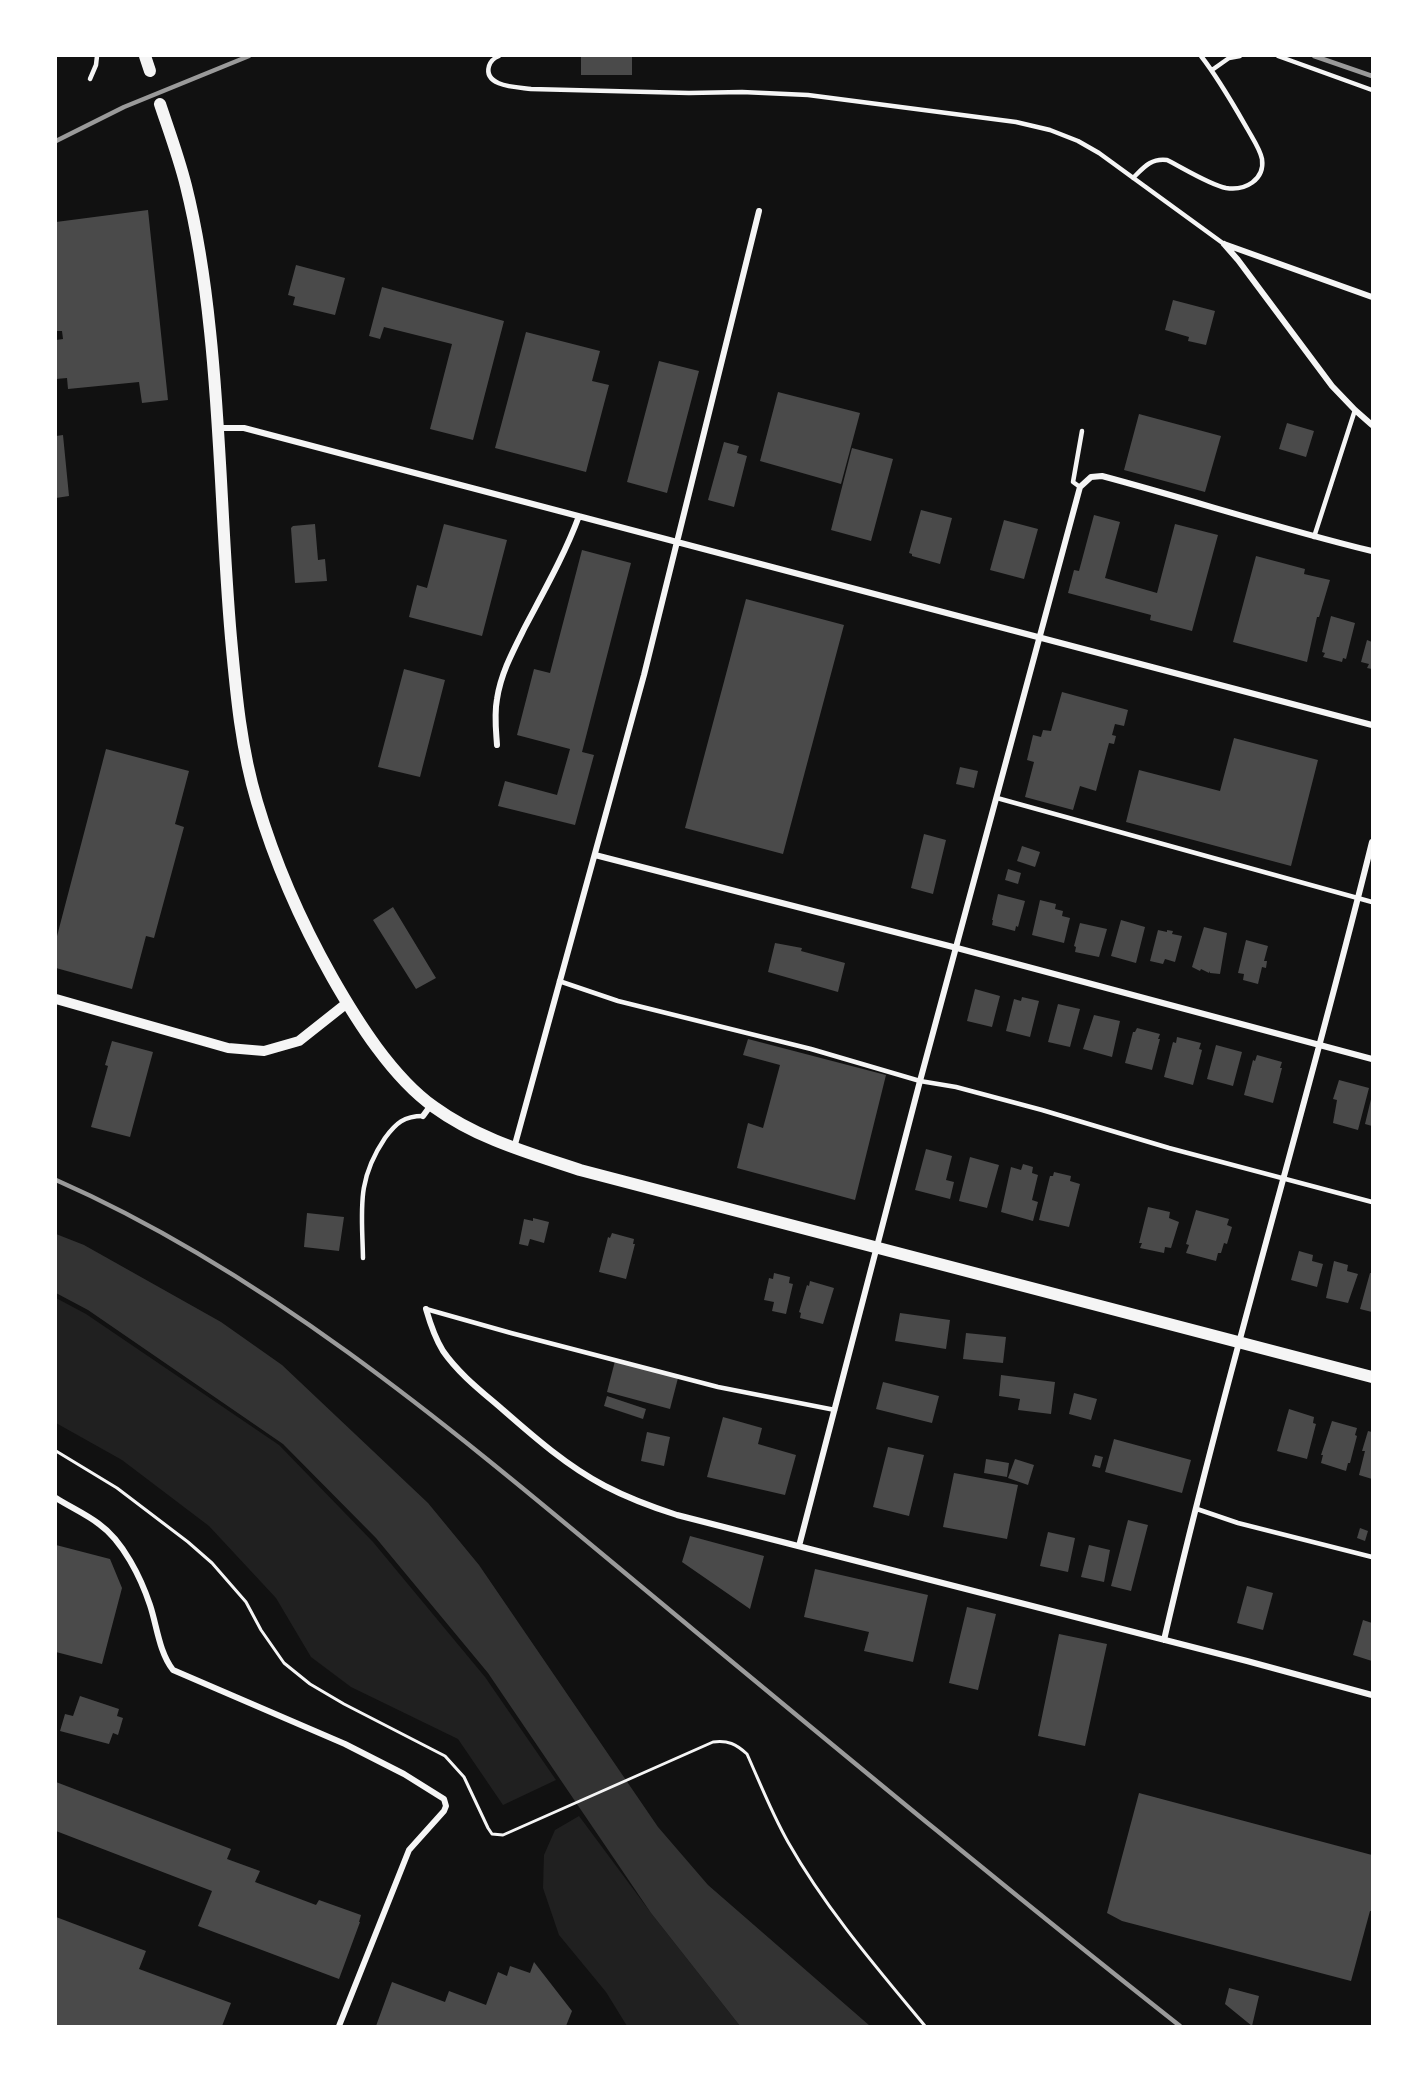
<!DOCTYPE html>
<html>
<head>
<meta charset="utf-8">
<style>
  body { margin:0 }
  #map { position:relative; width:1428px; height:2082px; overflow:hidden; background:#111; font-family:"Roboto Serif",serif }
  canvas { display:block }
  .frame { position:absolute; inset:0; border:57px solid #fff; pointer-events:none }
</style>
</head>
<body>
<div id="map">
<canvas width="1428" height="2082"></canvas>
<div class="frame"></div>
</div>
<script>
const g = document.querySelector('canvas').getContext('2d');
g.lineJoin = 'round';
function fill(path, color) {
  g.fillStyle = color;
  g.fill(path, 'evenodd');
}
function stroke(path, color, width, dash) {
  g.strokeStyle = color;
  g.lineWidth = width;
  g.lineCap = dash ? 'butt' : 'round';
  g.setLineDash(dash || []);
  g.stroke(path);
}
fill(new Path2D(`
  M56 1298 86 1314 279 1445 373 1542 485 1677 556 1780 503 1805 458 1739 351 1687 311 1657 276 1598 209 1526 122 1460 56 1423Z
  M579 1816 651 1913 740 2026H627L606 1992 559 1935 543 1888 544 1855 555 1830Z`), '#202020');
fill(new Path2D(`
  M56 1234 84 1245 221 1322 282 1365 428 1503 479 1565 658 1827 708 1885 870 2026H740L651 1913 488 1673 376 1538 283 1444 88 1310 56 1293Z`), '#333');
fill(new Path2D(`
  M581 56H632V75H581Z
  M148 210 168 400 142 403 139 382 68 389 67 378 56 379V340L63 339 62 331H56V222Z
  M296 265 345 278 335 315 293 305 295 297 288 295Z
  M382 287 504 321 473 440 430 429 452 344 384 327 380 339 369 336Z
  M1173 300 1215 311 1206 345 1188 341 1189 337 1165 330Z
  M526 332 600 351 592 381 609 385 586 472 495 448Z
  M659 361 699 371 667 493 627 482Z
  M778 392 860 413 841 484 760 461Z
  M1139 414 1221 436 1205 492 1124 470Z
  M1287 423 1314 431 1306 457 1279 449Z
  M63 435 69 496 56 498V436Z
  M724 442 739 446 737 453 747 456 734 507 708 500Z
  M852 448 893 459 871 541 831 530Z
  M921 510 952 518 940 564 912 556V554L909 553Z
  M1094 515 1120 522 1105 578 1157 593 1175 524 1218 535 1192 631 1150 620 1151 615 1068 593 1074 570 1079 571Z
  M1004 520 1038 529 1024 579 990 570Z
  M315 524 318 560 325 559 327 581 295 583 291 528 293 526Z
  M444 524 507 540 482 636 409 617 417 585 427 588Z
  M582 550 631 563 582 752 594 755 575 825 498 806 505 781 557 795 570 749 517 735 534 669 550 673Z
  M1256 556 1305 569 1304 574 1330 580 1319 617H1317L1307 662 1233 642Z
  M746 599 844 625 783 854 685 828Z
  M1331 616 1355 623 1346 659 1343 658 1342 662 1323 657 1325 653 1322 652Z
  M1367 640 1372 642V669L1367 668 1369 664 1361 662Z
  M404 669 445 680 420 777 378 767Z
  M1062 692 1128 710 1124 726 1115 724 1112 735 1116 736 1114 744 1109 743 1096 791 1080 786 1073 810 1025 797 1034 762 1027 760 1033 735 1041 737 1043 730 1051 731Z
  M1234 738 1318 760 1291 866 1126 822 1139 770 1220 791Z
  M106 749 189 771 175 824 184 827 154 938 146 936 132 989 56 968V940Z
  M960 767 978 771 974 788 956 784Z
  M924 834 946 840 933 894 911 888Z
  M1022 846 1040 852 1035 867 1017 861Z
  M1008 869 1021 873 1018 884 1005 880Z
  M998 894 1025 901 1018 927 1016 926 1015 931 992 925 993 920H992Z
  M1040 900 1056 904 1055 909 1063 911 1062 916 1070 918 1064 943 1032 935Z
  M393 907 436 978 416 989 373 920Z
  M1121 920 1145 927 1136 963 1111 956Z
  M1080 923 1107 929 1099 957 1075 952 1076 947 1074 946Z
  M1204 927 1227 933 1220 974 1210 973 1209 971V973L1201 969 1200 971 1192 967Z
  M1158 930 1167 932V930L1173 931 1172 934 1182 936 1175 962 1165 959 1163 964 1150 961Z
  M1246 940 1268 946 1264 961H1267L1266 968 1262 967 1258 984 1243 980 1244 974 1238 973Z
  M775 943 802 948 801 951 845 963 838 992 768 972Z
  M975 989 1000 996 992 1027 967 1021Z
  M1022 997 1039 1001 1030 1037 1006 1031 1014 999 1021 1001Z
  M1058 1004 1080 1009 1070 1047 1048 1042Z
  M1094 1015 1120 1021 1112 1057 1083 1049Z
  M1137 1028 1160 1034 1158 1039H1160L1152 1070 1125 1063 1133 1032H1135Z
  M1177 1037 1201 1043 1199 1049 1202 1050 1193 1085 1164 1077 1173 1042 1176 1043Z
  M748 1039 886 1075 855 1200 737 1168 748 1123 763 1128 780 1065 743 1055Z
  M112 1041 153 1052 130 1137 91 1127 108 1066 105 1065Z
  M1216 1045 1242 1052 1233 1086 1207 1079Z
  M1257 1055 1282 1062 1280 1068H1282L1273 1103 1244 1095 1253 1060 1255 1061Z
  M1339 1080 1369 1088 1358 1130 1333 1123 1337 1100 1333 1099Z
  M1372 1095V1126L1365 1124Z
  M926 1149 952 1156 946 1180 954 1182 950 1199 915 1190Z
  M970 1157 999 1165 987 1208 959 1201Z
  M1023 1164 1033 1167 1032 1173 1038 1175 1032 1200 1038 1202 1033 1221 1001 1212 1011 1167 1021 1170Z
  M1054 1172 1071 1176 1070 1181 1080 1184 1069 1227 1039 1220 1050 1176H1053Z
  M1148 1207 1170 1212 1169 1218 1179 1222 1171 1248 1165 1247 1164 1253 1140 1248 1142 1243H1139Z
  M1196 1210 1229 1219 1227 1225 1232 1227 1227 1244 1224 1243 1221 1253H1218L1216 1261 1186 1253 1189 1245 1186 1244Z
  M307 1213 344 1217 339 1251 304 1247Z
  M533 1218 549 1222 544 1243 530 1239 528 1246 519 1244 524 1219 533 1221Z
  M612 1233 634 1239 633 1244H635L626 1279 599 1272 608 1237 610 1238Z
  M1299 1251 1313 1255 1312 1261 1323 1264 1317 1287 1291 1280Z
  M1334 1261 1348 1265 1347 1271 1358 1274 1348 1303 1326 1298Z
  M774 1273 790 1277 789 1283 793 1284 786 1314 772 1311 774 1302 764 1300 769 1278 773 1279Z
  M1370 1273H1372V1312L1360 1309Z
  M810 1281 834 1288 823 1324 800 1318 801 1313 799 1312 807 1285 809 1286Z
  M900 1313 950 1320 946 1349 895 1341Z
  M966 1333 1006 1337 1003 1363 963 1359Z
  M615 1361 678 1378 670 1409 607 1392Z
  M1001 1375 1055 1382 1051 1414 1018 1410 1020 1399 999 1396Z
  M883 1382 939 1396 932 1423 876 1409Z
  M1074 1393 1097 1399 1091 1420 1069 1414Z
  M607 1396 646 1409 643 1419 604 1406Z
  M1289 1409 1314 1417 1313 1423 1316 1424 1307 1459 1277 1451Z
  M723 1417 762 1428 758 1444 796 1455 785 1495 707 1477Z
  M1332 1421 1357 1428 1355 1435 1357 1436 1350 1463H1348L1346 1471 1321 1463 1323 1455H1321Z
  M1368 1431 1372 1432V1479L1359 1475 1365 1451H1362Z
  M647 1432 670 1437 664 1466 641 1461Z
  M1114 1439 1191 1460 1182 1493 1105 1472Z
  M888 1447 924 1455 909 1516 873 1507Z
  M1095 1455 1103 1457 1100 1468 1092 1466Z
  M986 1459 1009 1463 1007 1477 984 1473Z
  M1015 1459 1034 1465 1028 1485 1008 1478Z
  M954 1473 1018 1485 1007 1539 943 1527Z
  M1128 1520 1148 1525 1131 1591 1111 1586Z
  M1360 1528 1368 1531 1365 1541 1357 1538Z
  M1048 1532 1075 1538 1068 1572 1040 1566Z
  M690 1536 764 1556 750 1609 682 1562Z
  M56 1545 110 1559 122 1588 102 1664 56 1652Z
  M1089 1545 1110 1550 1104 1582 1081 1577Z
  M815 1569 928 1595 913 1662 864 1651 869 1632 804 1617Z
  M1247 1586 1273 1593 1263 1630 1237 1623Z
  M967 1607 996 1614 978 1690 949 1683Z
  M1363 1620 1372 1623V1661L1353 1655Z
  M1059 1634 1107 1644 1085 1746 1038 1736Z
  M80 1696 119 1709 117 1716 123 1718 118 1735 113 1733 109 1744 60 1731 65 1714 73 1716Z
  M56 1782 231 1849 227 1859 260 1871 255 1882 316 1905 319 1900 361 1915 359 1922H360L339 1979 198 1926 212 1891 56 1831Z
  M1139 1793 1372 1855V1911H1370L1351 1981 1122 1921 1107 1913Z
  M56 1917 146 1951 139 1969 231 2003 222 2026H56Z
  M534 1962 572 2011 566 2026H376L392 1982 445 2002 449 1991 486 2005 498 1972 507 1976 510 1966 530 1973Z
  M1229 1988 1259 1996 1252 2026 1225 2004Z`), '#4a4a4a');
stroke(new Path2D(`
  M56 1451 117 1488 188 1542 212 1563 246 1602 261 1630 284 1663 310 1684 344 1704 445 1756 464 1777 488 1828 492 1834 503 1835 713 1742C728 1740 736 1744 747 1754 760 1783 772 1814 788 1842 826 1909 876 1967 925 2026`), '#f5f5f5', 3);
stroke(new Path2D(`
  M499 56C494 58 491 60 489 66 483 87 518 87 531 89L689 93 742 92 808 95 1016 122 1050 130 1078 141 1099 153 1224 244
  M1278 56 1372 90
  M1212 70 1229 58 1240 56
  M90 79 96 65 97 56
  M1133 178C1144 167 1151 158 1167 160 1183 168 1210 185 1226 188 1245 191 1265 180 1262 159 1260 149 1253 139 1248 130 1233 104 1219 79 1201 56
  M1080 487 1073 482 1082 431
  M1314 537 1355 410
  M997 798 1372 902
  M559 981 618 1001 811 1049 920 1081 956 1087 1042 1110 1169 1148 1372 1202
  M363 1258C362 1209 356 1181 385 1138 396 1123 404 1116 423 1116
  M426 1309 511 1333 718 1387 835 1410
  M1197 1509 1238 1523 1372 1557`), '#f5f5f5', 4.5);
stroke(new Path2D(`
  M1224 244 1238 260 1332 386 1355 410 1372 425
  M1224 244 1372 297
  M217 428H244L1372 725
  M497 745C496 730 494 715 497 699 501 673 513 651 525 627 544 591 565 554 579 516
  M595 855 957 948 1372 1059
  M423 1116 431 1105
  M514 1148 644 675 759 211
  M426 1309C430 1323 435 1338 443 1351 459 1374 481 1391 502 1409 534 1437 567 1466 605 1486 628 1498 652 1507 677 1515L1247 1661 1372 1695
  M56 1498C70 1507 86 1514 99 1524 123 1541 141 1578 150 1605 157 1626 159 1652 173 1670L345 1744 404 1774 444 1799 446 1806 444 1811 409 1850 339 2026
  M799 1546 920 1081 1080 487 1091 477 1102 476C1192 500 1281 529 1372 551
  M1164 1640C1226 1372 1306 1109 1372 842`), '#f5f5f5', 6);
stroke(new Path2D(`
  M56 999 228 1048 264 1051 299 1041 347 1003`), '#f5f5f5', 10);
stroke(new Path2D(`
  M145 56 150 71
  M160 104C169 131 179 158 186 186 198 234 205 282 210 331 221 433 222 536 231 638 236 693 241 749 257 802 275 863 301 922 332 977 357 1021 392 1077 434 1107 478 1139 529 1153 580 1170L1372 1377`), '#f5f5f5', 12);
stroke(new Path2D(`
  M1314 56 1372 76
  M56 141 124 107 249 56
  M56 1180C270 1274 458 1434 637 1583 817 1732 997 1882 1180 2026`), '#9a9a9a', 4.5);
</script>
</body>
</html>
